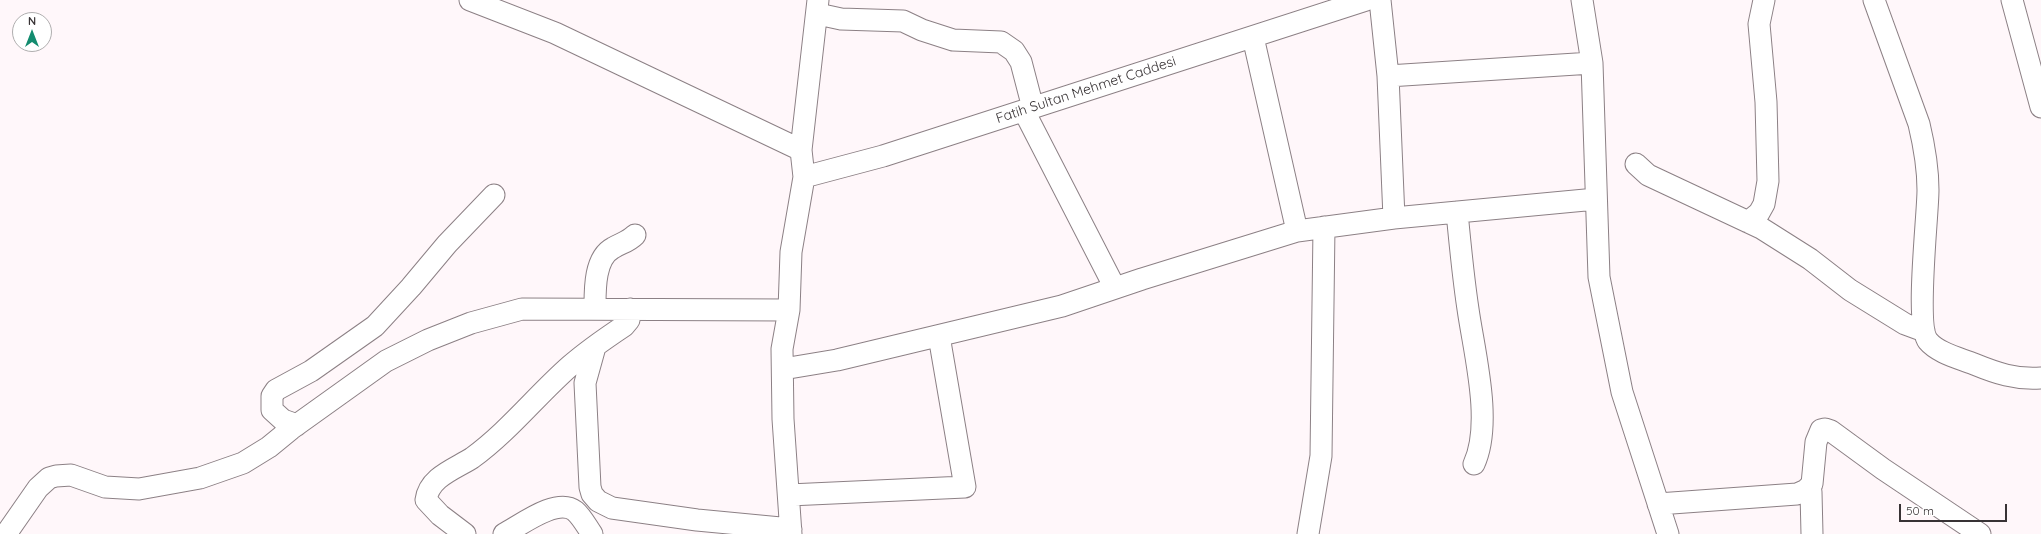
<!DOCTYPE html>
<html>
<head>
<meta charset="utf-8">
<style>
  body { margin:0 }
  #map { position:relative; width:2041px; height:534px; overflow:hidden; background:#fff7fa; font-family:Quicksand,sans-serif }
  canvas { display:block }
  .north { position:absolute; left:12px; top:12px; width:40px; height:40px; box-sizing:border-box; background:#fff; border:1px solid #afadae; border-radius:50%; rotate:0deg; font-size:11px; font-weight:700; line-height:16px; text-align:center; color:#383335 }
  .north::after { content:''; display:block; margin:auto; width:14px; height:18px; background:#138c6f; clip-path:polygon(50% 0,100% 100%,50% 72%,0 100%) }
  .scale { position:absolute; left:1899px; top:504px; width:108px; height:18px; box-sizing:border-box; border:2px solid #383335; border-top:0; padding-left:5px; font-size:12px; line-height:14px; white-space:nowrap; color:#383335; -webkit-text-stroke:3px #fff; paint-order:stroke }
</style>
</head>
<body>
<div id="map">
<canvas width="2041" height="534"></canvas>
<div class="north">N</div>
<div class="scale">50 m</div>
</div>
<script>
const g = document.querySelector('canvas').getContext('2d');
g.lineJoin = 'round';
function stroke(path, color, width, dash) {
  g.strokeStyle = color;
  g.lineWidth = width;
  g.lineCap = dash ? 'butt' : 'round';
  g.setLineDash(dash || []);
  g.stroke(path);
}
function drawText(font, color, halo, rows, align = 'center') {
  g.font = font + ' Quicksand,sans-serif';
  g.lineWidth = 4;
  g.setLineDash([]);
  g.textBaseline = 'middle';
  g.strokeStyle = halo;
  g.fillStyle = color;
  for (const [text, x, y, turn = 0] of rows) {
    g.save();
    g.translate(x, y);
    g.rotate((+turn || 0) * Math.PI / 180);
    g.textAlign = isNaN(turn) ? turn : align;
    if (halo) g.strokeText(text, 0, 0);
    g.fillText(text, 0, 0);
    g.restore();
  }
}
const minor = new Path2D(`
  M470 0 555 33 801 150
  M1380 0 1388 76 1394 218
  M1582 0 1592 63 1599 277 1622 392 1668 534
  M1874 0 1919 124C1924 145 1928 168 1928 190 1928 216 1915 325 1928 341 1938 353 1959 358 1974 364 1996 373 2016 380 2041 378
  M2012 0 2041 107
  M818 14 841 19 903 21 922 30 953 40 1001 42 1014 51 1021 62 1033 108
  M1253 37 1297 231
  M1388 76 1592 63
  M1024 111 1115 288
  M1636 164 1648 175 1761 228 1810 259 1850 290 1905 324 1924 331
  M804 177 883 156 1366 0
  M1457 212C1460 244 1463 276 1468 309 1474 352 1493 423 1474 464
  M1748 222 1759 213 1764 204 1768 181 1766 102 1759 24 1764 0
  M595 309C595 291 594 258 613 248 621 243 628 242 635 235
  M595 347 585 383 590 487 592 494 598 501 612 508 697 520 791 529
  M783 369 837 360 1062 306 1142 279 1297 231 1394 218 1596 199
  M297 425 283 420 272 410V396L276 390 311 371 375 326 411 287 447 244 494 195
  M1809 487 1811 492 1812 534
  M789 495 965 487 939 336
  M1658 504 1797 494 1806 490 1812 484 1816 442 1821 430 1825 429 1831 431 1883 469 1980 534
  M6 534 38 488 49 478 56 476 71 475 105 487 139 489 200 478 243 463 269 447 291 429 386 361 428 340 471 323 522 309 789 310
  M465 534 440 515 426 500C429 477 455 469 472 458 508 432 537 395 570 366 587 351 606 338 624 326L629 320 630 309
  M504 534C521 525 557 497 575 511 582 517 587 527 592 534
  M791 534 783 419 782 349 789 310 791 252 804 177 801 150 818 0
  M1308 534 1321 456 1324 227`);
stroke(minor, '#8c8085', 23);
stroke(minor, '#fff', 21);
drawText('14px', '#383335', '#fff', [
  ["Fatih Sultan Mehmet Caddesi",1086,90,-18]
]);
</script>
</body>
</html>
